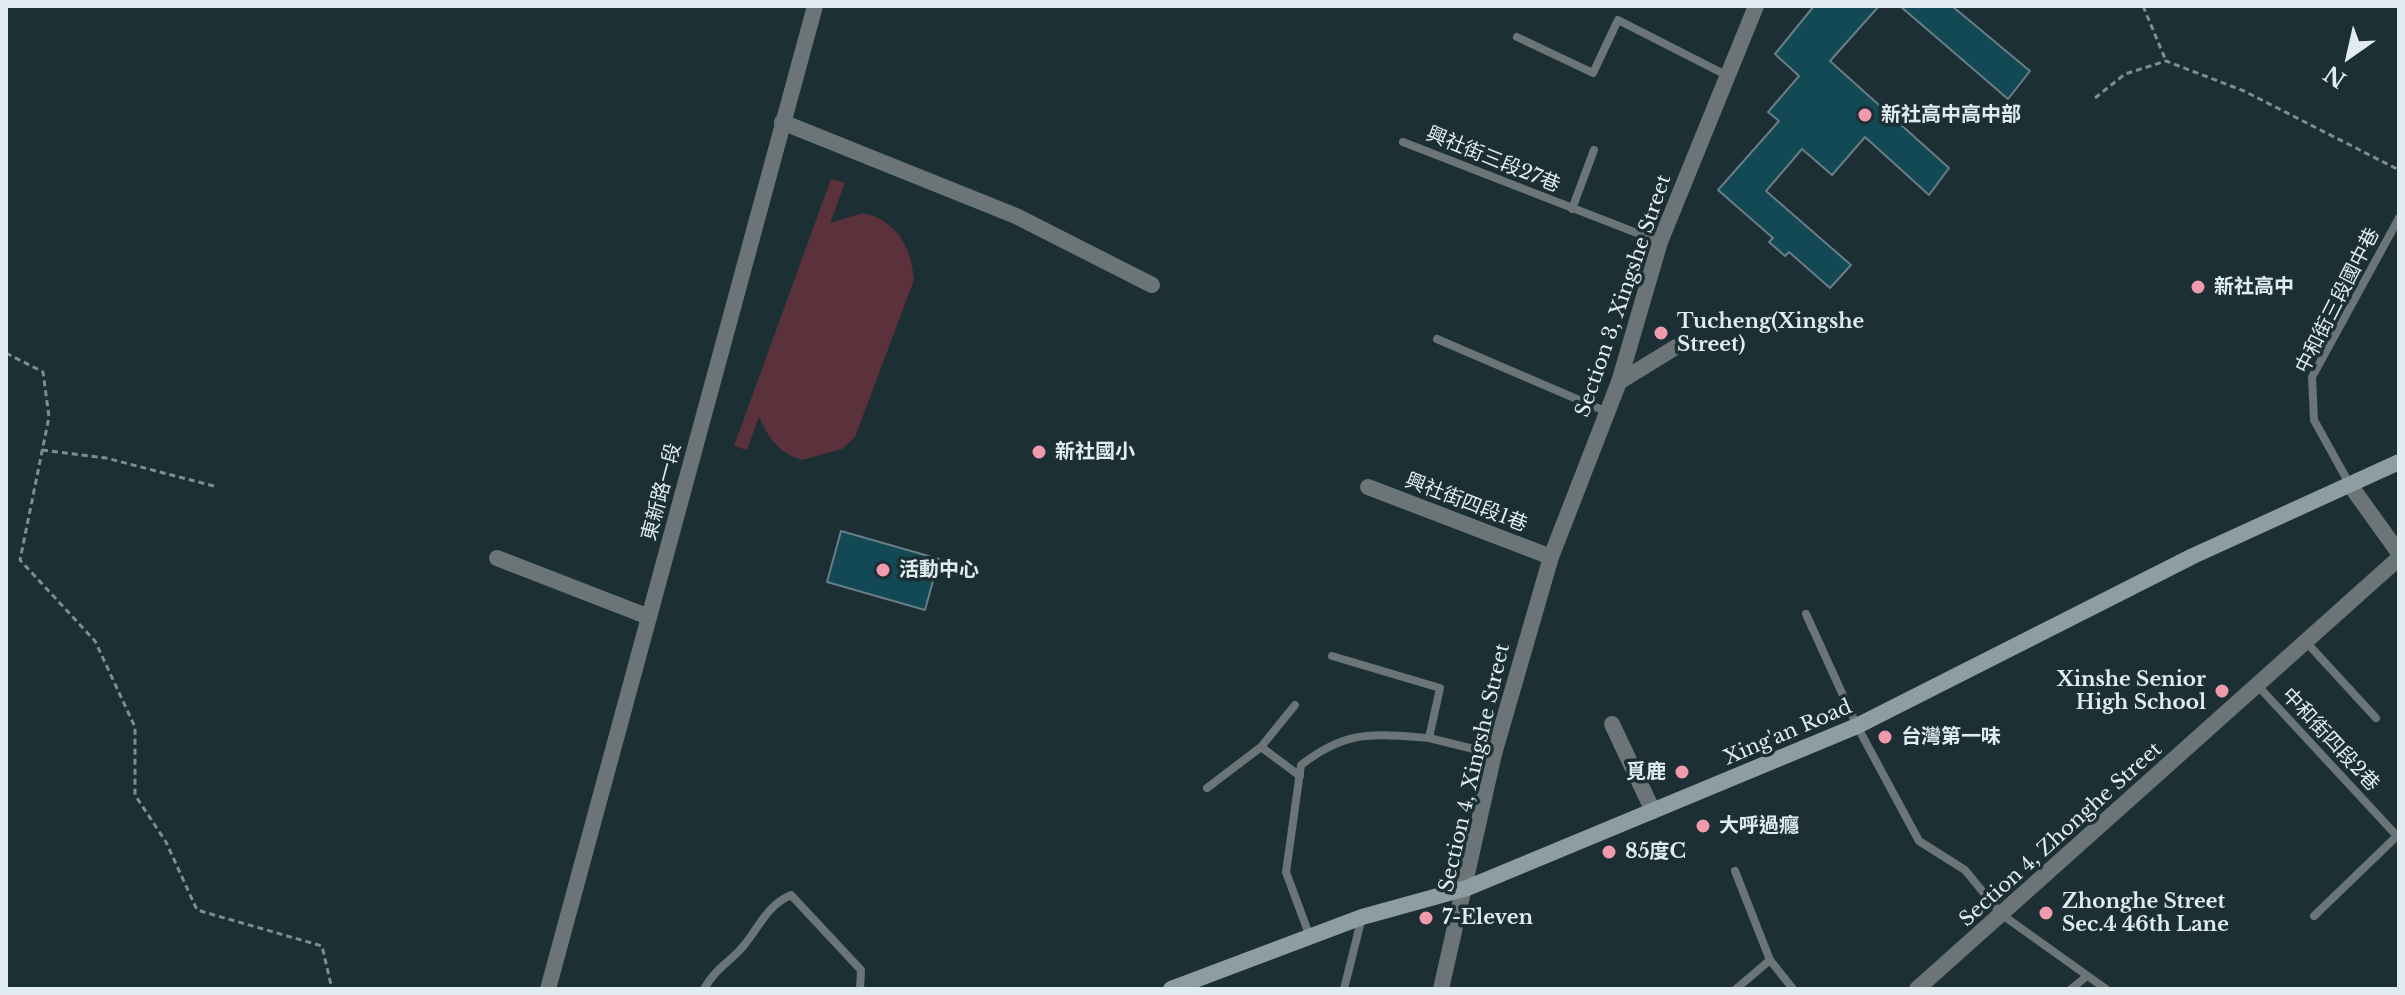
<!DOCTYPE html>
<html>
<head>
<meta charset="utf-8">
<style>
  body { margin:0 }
  #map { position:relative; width:2405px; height:995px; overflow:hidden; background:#1c2f34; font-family:"Libre Baskerville",serif }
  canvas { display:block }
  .frame { position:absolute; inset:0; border:8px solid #e0ecef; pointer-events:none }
  .north { position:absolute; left:2309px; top:16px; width:80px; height:80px; -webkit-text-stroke:6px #1c2f34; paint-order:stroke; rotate:214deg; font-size:22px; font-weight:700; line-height:32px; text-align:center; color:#e0ecef }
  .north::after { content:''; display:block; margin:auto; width:28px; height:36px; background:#e0ecef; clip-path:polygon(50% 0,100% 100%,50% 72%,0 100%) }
</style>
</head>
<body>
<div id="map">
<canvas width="2405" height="995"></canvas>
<div class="frame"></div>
<div class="north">N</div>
</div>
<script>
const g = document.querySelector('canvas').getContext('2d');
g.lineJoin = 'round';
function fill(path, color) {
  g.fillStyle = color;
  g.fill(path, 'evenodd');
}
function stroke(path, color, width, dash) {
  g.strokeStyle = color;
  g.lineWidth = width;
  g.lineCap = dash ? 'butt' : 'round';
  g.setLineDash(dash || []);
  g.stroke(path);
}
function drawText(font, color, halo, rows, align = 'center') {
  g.font = font + ' "Libre Baskerville","Noto Sans TC",serif';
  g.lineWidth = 7;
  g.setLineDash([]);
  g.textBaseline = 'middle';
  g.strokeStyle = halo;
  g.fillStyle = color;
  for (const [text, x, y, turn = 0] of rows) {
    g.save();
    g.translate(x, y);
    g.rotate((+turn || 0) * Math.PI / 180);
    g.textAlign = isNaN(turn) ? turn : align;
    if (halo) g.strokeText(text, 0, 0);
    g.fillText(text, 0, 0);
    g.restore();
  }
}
fill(new Path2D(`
  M831 179 845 183 830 223 863 213C898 221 911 247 914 280L855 437 842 449 802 460C778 452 769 439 759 417L747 450 734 446Z`), '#5b313b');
const building = new Path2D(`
  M1814 6H1879L1830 61 1949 168 1929 195 1865 137 1832 175 1802 149 1766 191 1851 265 1830 288 1789 252 1785 256 1769 242 1773 238 1718 190 1779 121 1768 112 1799 76 1775 54Z
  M1900 6H1952L2030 71 2008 99Z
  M841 531 939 559 925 610 827 582Z`);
fill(building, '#124955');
stroke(building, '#697e84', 2);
stroke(new Path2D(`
  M2143 6 2166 61
  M2095 98 2125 74 2166 61 2244 91 2399 170
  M6 353 43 372 49 417 20 560 95 641 135 727V795L166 842 197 910 322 946 332 989
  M42 450 106 458 214 486`), '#7d8d91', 3, [6, 4]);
stroke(new Path2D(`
  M1517 37 1593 73 1618 20 1726 75
  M1403 142 1660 242
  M1572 209 1594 150
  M1437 339 1607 412
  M2350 485 2314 420 2312 377 2399 218
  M1806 614 1857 726 1919 841 1965 870 2001 914 2106 989
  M2307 643 2376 718
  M1332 656 1440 688 1429 738 1494 754
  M2258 686 2397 836 2314 916
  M1261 747 1300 776
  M1207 788 1261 747 1295 705
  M1735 871 1770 960 1793 989
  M1310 937 1286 872 1301 765C1348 729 1373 734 1429 738
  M704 989C714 971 725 965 739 951 758 931 765 906 791 895L861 970 860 989
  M1344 989 1362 917
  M1736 989 1770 960
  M2071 989 2087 976`), '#6b7477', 8);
stroke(new Path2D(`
  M782 122 1016 216 1152 285
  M1619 382 1676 347
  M1368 487 1551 557
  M497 558 649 617
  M1612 724 1653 811`), '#6b7477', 16);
stroke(new Path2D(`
  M2350 485 2399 553
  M548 989 815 6
  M1441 989 1494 754 1551 557 1619 382 1660 242 1756 6
  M1917 989 2399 558`), '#6b7477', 16);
stroke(new Path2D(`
  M1171 989 1362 917 1467 888 1857 726 2193 556 2399 462`), '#8e9da1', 16);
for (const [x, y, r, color] of [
  [1865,115,8,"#f29aad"],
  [2198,287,8,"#f29aad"],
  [1661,333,8,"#f29aad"],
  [1039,452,8,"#f29aad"],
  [883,570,8,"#f29aad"],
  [2222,691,8,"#f29aad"],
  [1885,737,8,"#f29aad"],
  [1682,772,8,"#f29aad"],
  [1703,826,8,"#f29aad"],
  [1609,852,8,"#f29aad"],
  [2046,913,8,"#f29aad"],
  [1426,918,8,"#f29aad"]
]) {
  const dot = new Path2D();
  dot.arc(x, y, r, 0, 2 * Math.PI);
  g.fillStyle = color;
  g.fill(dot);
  stroke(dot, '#1c2f34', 3);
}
drawText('bold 20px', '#e0ecef', '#1c2f34', [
  ["新社高中高中部",1881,115],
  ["新社高中",2214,287],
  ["Tucheng(Xingshe",1677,322],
  ["Street)",1677,345],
  ["新社國小",1055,452],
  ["活動中心",899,570],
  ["Xinshe Senior",2206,680,"right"],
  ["High School",2206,703,"right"],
  ["台灣第一味",1901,737],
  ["覓鹿",1666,772,"right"],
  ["大呼過癮",1719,826],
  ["85度C",1625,852],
  ["Zhonghe Street",2062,902],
  ["Sec.4 46th Lane",2062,925],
  ["7-Eleven",1442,918]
], 'left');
drawText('20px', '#e0ecef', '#1c2f34', [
  ["興社街三段27巷",1493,160,22],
  ["Section 3, Xingshe Street",1624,296,-71],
  ["中和街三段國中巷",2338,301,-63],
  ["東新路一段",662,492,-75],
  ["興社街四段1巷",1466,503,21],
  ["Xing'an Road",1788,733,-23],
  ["中和街四段2巷",2330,740,47],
  ["Section 4, Xingshe Street",1475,768,-77],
  ["Section 4, Zhonghe Street",2061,835,-42]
]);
</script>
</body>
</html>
